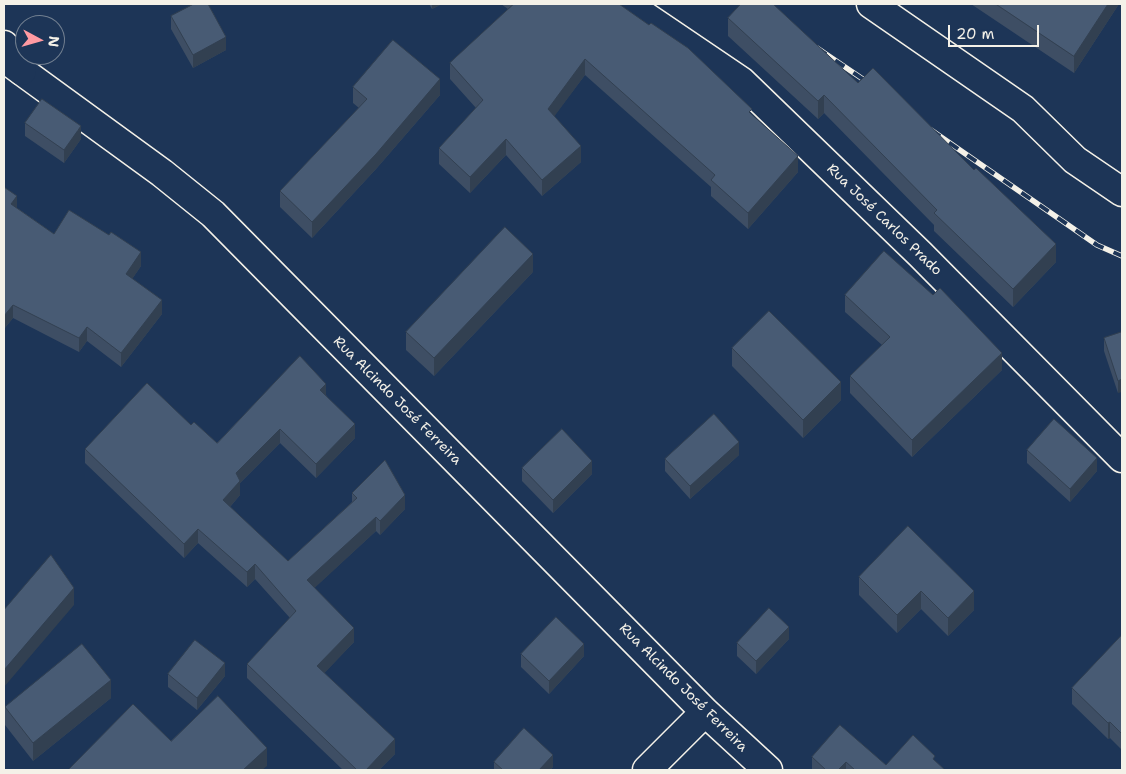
<!DOCTYPE html>
<html>
<head>
<meta charset="utf-8">
<style>
  body { margin:0 }
  #map { position:relative; width:1126px; height:774px; overflow:hidden; background:#1d3557; font-family:"Shantell Sans",sans-serif }
  canvas { display:block }
  .frame { position:absolute; inset:0; border:5px solid #f4f1e8; pointer-events:none }
  .north { position:absolute; left:15px; top:15px; width:50px; height:50px; box-sizing:border-box; background:#1d3557; border:1px solid #738091; border-radius:50%; rotate:96deg; font-size:14px; font-weight:700; line-height:20px; text-align:center; color:#f4f1e8 }
  .north::after { content:''; display:block; margin:auto; width:18px; height:22px; background:#ff9aa2; clip-path:polygon(50% 0,100% 100%,50% 72%,0 100%) }
  .scale { position:absolute; left:948px; top:25px; width:91px; height:22px; box-sizing:border-box; border:2px solid #f4f1e8; border-top:0; padding-left:6px; font-size:15px; line-height:18px; white-space:nowrap; color:#f4f1e8; -webkit-text-stroke:4px #1d3557; paint-order:stroke }
</style>
</head>
<body>
<div id="map">
<canvas width="1126" height="774"></canvas>
<div class="frame"></div>
<div class="north">N</div>
<div class="scale">20 m</div>
</div>
<script>
const g = document.querySelector('canvas').getContext('2d');
g.lineJoin = 'round';
function stroke(path, color, width, dash) {
  g.strokeStyle = color;
  g.lineWidth = width;
  g.lineCap = dash ? 'butt' : 'round';
  g.setLineDash(dash || []);
  g.stroke(path);
}
function fill(path, color) {
  g.fillStyle = color;
  g.fill(path, 'evenodd');
}
function drawText(font, color, halo, rows, align = 'center') {
  g.font = font + ' "Shantell Sans",sans-serif';
  g.lineWidth = 4.5;
  g.setLineDash([]);
  g.textBaseline = 'middle';
  g.strokeStyle = halo;
  g.fillStyle = color;
  for (const [text, x, y, turn = 0] of rows) {
    g.save();
    g.translate(x, y);
    g.rotate((+turn || 0) * Math.PI / 180);
    g.textAlign = isNaN(turn) ? turn : align;
    if (halo) g.strokeText(text, 0, 0);
    g.fillText(text, 0, 0);
    g.restore();
  }
}
const minor = new Path2D(`
  M871 4 1023 109 1075 160 1122 192
  M4 58 162 173 213 214 705 712 768 770
  M647 770 705 712`);
const secondary = new Path2D(`
  M627 4 741 81 920 254 1122 458
  M4 45 22 71`);
stroke(minor, '#f4f1e8', 31);
stroke(secondary, '#f4f1e8', 31);
stroke(minor, '#1d3557', 28);
stroke(secondary, '#1d3557', 28);
const rail = new Path2D(`
  M817 48 873 86
  M931 130 1097 245 1122 256`);
stroke(rail, '#f4f1e8', 5.5);
stroke(rail, '#1d3557', 4, [11]);
fill(new Path2D(`
  M429 4H442L432 9Z
  M501 4H619L752 115 798 172 748 229 711 196V187L585 75 554 116 581 162 542 196 506 155 470 193 439 164V148L476 108 450 79V63L508 9Z
  M971 4H1119L1074 73Z
  M171 16 226 50 193 68 171 29Z
  M728 18 858 83 1056 262 1013 307 934 231V225L824 113 818 119 728 36Z
  M353 87 440 95 376 169 312 238 280 207V191L359 108 353 103Z
  M25 123 81 139 64 163 25 136Z
  M4 187 17 208 54 234 141 266 132 279 162 314 121 367 87 341 79 352 13 318 4 329Z
  M533 272 434 376 406 350V332Z
  M845 295 1002 370 912 457 850 393V376L882 345 845 312Z
  M1122 332 1118 393 1104 351V338Z
  M732 348 841 400 803 438 732 366Z
  M326 395 355 438 316 478 280 443 240 483V495L230 507 288 561 352 502V493L405 509 380 535 376 531 314 588 354 642 324 673 395 754 379 770H343L247 678V664L290 618 255 579 247 587 198 543 184 558 85 463V449L191 425 217 443Z
  M1027 450 1097 471 1070 502 1027 463Z
  M739 455 690 499 665 471V459Z
  M522 468 592 474 553 513 522 481Z
  M908 526 974 610 948 636 921 609 897 633 859 595V577Z
  M1122 635V750L1110 738 1108 739 1072 704V688Z
  M789 639 756 674 737 656V643Z
  M521 654 584 656 549 694 521 667Z
  M168 674 225 676 197 710 168 687Z
  M111 698 33 761 5 725V707Z
  M812 757 886 765 935 761 945 770H812Z
  M494 762 553 767 550 770H494Z`), '#3e4e64');
fill(new Path2D(`
  M432 4H442L432 9Z
  M1108 4H1119L1074 73V56Z
  M226 37V50L193 68V55Z
  M585 59V75L548 125V109Z
  M440 79V95L376 169 312 238V222Z
  M824 95V113L818 119V101Z
  M81 126V139L64 163V150Z
  M506 139V155L470 193V177Z
  M581 146V162L542 196V180Z
  M798 156V172L748 229V213Z
  M17 196V210L11 204Z
  M1056 244V262L1013 307V289Z
  M141 252V266L126 288V274Z
  M533 254V272L434 376V358Z
  M162 300V314L121 367V353Z
  M13 305V318L4 329V316Z
  M87 327V341L79 352V338Z
  M1002 353V370L912 457V440Z
  M1122 379V392L1118 393V381Z
  M841 382V400L803 438V420Z
  M326 384V398L320 390Z
  M355 424V438L316 478V464Z
  M280 429V443L240 483V495L223 515V500L236 473Z
  M739 442V455L690 499V486Z
  M1097 458V471L1070 502V489Z
  M592 461V474L553 513V500Z
  M405 495V509L380 535V521Z
  M376 517V531L307 595V580Z
  M198 529V543L184 558V544Z
  M255 564V579L247 587V572Z
  M74 588V605L4 687V670Z
  M921 591V609L897 633V615Z
  M974 591V610L948 636V618Z
  M789 627V639L756 674V661Z
  M354 628V642L317 681V666Z
  M584 644V656L549 694V681Z
  M225 663V676L197 710V698Z
  M111 680V698L33 761V743Z
  M1110 722V738L1108 739V723Z
  M395 739V754L379 770H366Z
  M267 748V766L262 770H243Z
  M553 755V767L550 770H539Z
  M846 762V770H838Z`), '#324051');
const building = new Path2D(`
  M194 4H208L226 37 193 55 171 16Z
  M514 4H619L649 25 651 23 688 48 752 109 749 112 798 156 748 213 711 180 715 175 585 59 548 109 581 146 542 180 506 139 470 177 439 148 483 100 450 63Z
  M741 4H773L858 83 873 68 974 170 976 168 1056 244 1013 289 934 213 937 210 824 95 818 101 728 18Z
  M996 4H1108L1074 56Z
  M393 40 440 79 376 154 312 222 280 191 367 99 353 87Z
  M42 99 81 126 64 150 25 123Z
  M4 187 17 196 11 204 54 234 69 210 109 235 111 232 141 252 126 274 162 300 121 353 87 327 79 338 13 305 4 316Z
  M505 227 533 254 434 358 406 332Z
  M884 251 933 295 940 288 1002 353 912 440 850 376 890 337 845 295Z
  M769 311 841 382 803 420 732 348Z
  M1122 332V379L1118 381 1104 338Z
  M300 356 326 384 320 390 355 424 316 464 280 429 236 473 240 481 223 500 288 561 357 498 352 493 385 460 405 495 380 521 376 517 307 580 354 628 317 666 395 739 366 770H357L247 664 296 611 255 564 247 572 198 529 184 544 85 449 147 383 191 425 194 422 217 443Z
  M714 414 739 442 690 486 665 459Z
  M1054 419 1097 458 1070 489 1027 450Z
  M562 429 592 461 553 500 522 468Z
  M908 526 974 591 948 618 921 591 897 615 859 577Z
  M51 555 74 588 4 670V610Z
  M769 608 789 627 756 661 737 643Z
  M556 617 584 644 549 681 521 654Z
  M1122 635V734L1110 722 1108 723 1072 688Z
  M195 640 225 663 197 698 168 674Z
  M82 644 111 680 33 743 5 707Z
  M218 696 267 748 243 770H68L133 704 171 741Z
  M840 725 886 765 913 735 935 756 933 759 945 770H855L846 762 838 770H826L812 757Z
  M524 728 553 755 539 770H503L494 762Z`);
fill(building, '#485b74');
stroke(building, '#324051', 1);
drawText('14px', '#f4f1e8', '#1d3557', [
  ["Rua José Carlos Prado",884,220,44],
  ["Rua Alcindo José Ferreira",397,401,45],
  ["Rua Alcindo José Ferreira",683,688,45]
]);
</script>
</body>
</html>
